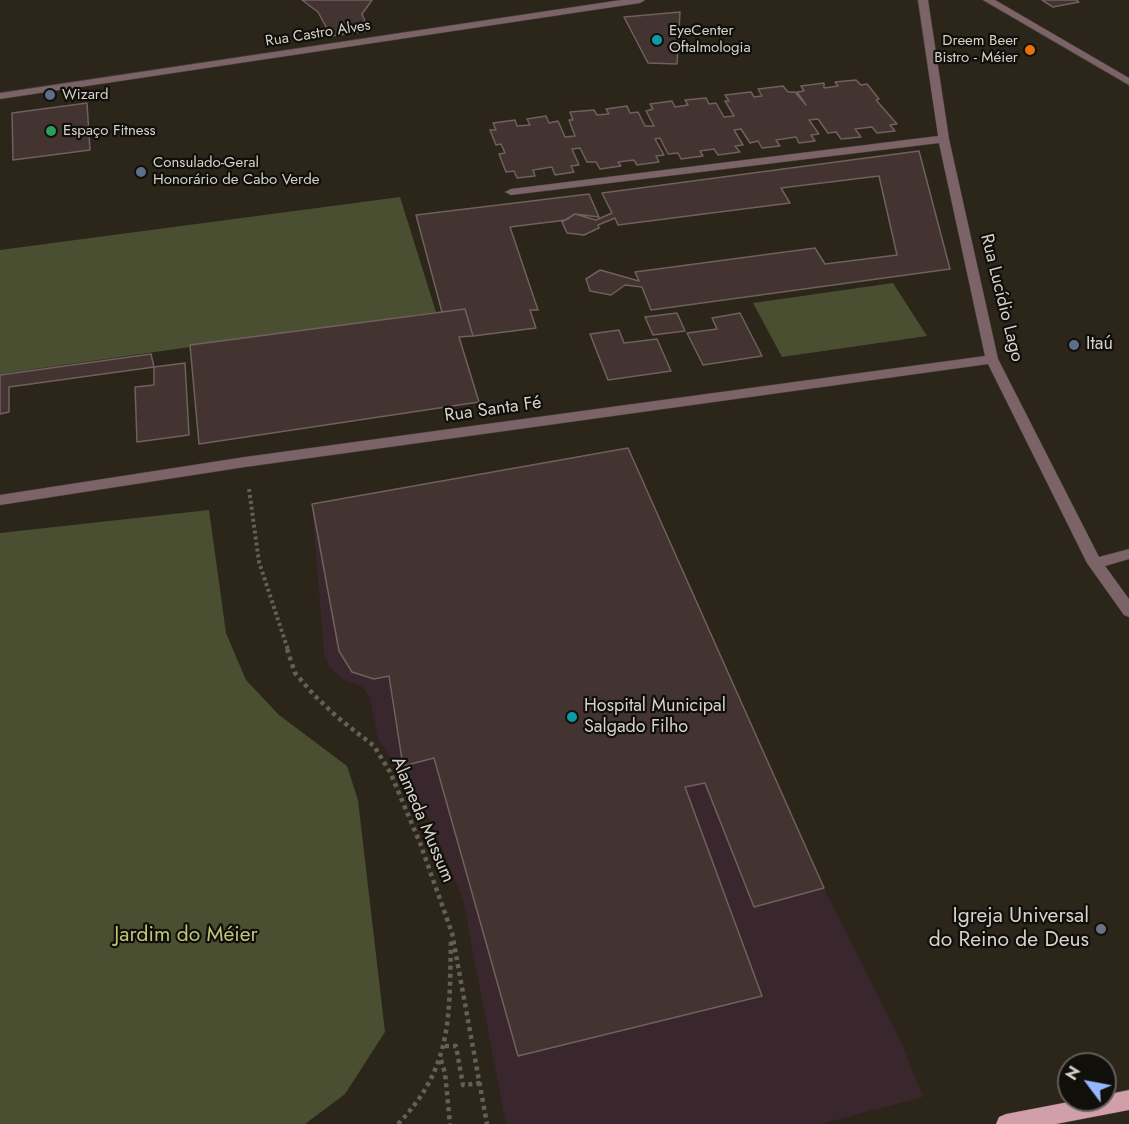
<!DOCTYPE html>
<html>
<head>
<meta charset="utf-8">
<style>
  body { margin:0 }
  #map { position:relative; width:1129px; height:1124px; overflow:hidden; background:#2b251a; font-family:Jost,sans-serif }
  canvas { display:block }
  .north { position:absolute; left:1057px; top:1052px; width:60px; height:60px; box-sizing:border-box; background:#110f0a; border:2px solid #605d57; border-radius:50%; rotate:302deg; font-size:16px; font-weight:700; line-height:24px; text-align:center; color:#d6d2cb }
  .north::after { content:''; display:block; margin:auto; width:21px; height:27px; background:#94b7fd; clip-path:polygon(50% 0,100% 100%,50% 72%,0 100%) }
</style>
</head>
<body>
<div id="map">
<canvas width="1129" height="1124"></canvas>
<div class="north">N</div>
</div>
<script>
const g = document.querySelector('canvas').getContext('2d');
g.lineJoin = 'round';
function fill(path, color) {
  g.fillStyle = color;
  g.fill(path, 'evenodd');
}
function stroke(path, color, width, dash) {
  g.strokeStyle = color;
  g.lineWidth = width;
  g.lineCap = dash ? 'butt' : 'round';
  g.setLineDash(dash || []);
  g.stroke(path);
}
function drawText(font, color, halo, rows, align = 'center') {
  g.font = font + ' Jost,sans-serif';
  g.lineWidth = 4.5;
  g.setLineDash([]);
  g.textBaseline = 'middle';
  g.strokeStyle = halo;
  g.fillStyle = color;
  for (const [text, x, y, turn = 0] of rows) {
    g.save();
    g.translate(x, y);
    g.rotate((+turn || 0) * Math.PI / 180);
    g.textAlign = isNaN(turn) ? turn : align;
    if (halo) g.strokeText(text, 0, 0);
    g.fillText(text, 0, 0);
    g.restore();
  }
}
fill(new Path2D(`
  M628 448 824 888 904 1049 923 1097 820 1124H506L463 900 429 818 378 739 370 698 361 686 344 680 329 667 324 652 312 504Z`), '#3a272d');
fill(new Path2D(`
  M400 197 436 312 0 374V250Z
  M893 283 927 336 782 357 753 303Z
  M209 510 226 633 246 680 279 715 347 766 358 800 385 1032 345 1094 305 1124H0V533Z`), '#4b4f32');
const building = new Path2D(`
  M302 0H372L362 14 369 31 331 36 318 12Z
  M1042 0H1076L1079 2 1053 7Z
  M680 12 677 64 648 63 624 17Z
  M856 80 861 85 867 84 879 99 876 100 897 124 890 125 895 131 877 133 872 127 855 129 861 137 841 139 836 132 828 133 818 119 809 120 819 134 811 135 815 141 799 143 796 137 776 140 780 146 762 148 758 141 750 143 741 129 734 130 743 145 735 146 740 152 718 155 714 149 700 151 703 156 681 159 678 153 668 154 660 138 655 139 664 155 656 156 659 162 637 165 634 160 618 162 621 166 600 169 596 162H587L580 148 572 149 579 165 571 166 574 172 555 175 552 167 533 170 535 176 517 178 514 171 506 172 499 154 505 153 501 144 496 145 490 130H496L493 123 515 120 517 126 530 125 527 119 546 116 549 123 558 121 565 137 575 136 569 120H573L570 112 594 110 597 115 609 114 606 109 627 106 630 113 638 112 645 126H654L646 111 653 109 650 104 672 101 675 107 688 105 685 100 706 98 709 104 716 103 724 117 734 116 725 101H729L725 95 751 92 754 97 762 96 758 89 783 86 788 92H795L806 105 797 92 804 91 801 86 824 83V88L838 86 835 82Z
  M87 103 90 150 13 160 12 113Z
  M919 151 950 269 651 310 642 287 625 285 611 295 590 291 586 279 600 270 639 281 635 272 815 248 825 264 897 255 879 176 781 188 790 203 618 225 615 218 598 225 599 228 584 235 567 233 562 222 575 214 596 220 612 213 602 193Z
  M589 194 599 217 575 214 566 220 510 227 538 310H530L536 328 473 336 465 309 442 312 416 215Z
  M465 309 473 336 459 337 479 402 199 444 190 345Z
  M677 313 685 331 653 335 645 317Z
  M740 313 762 356 703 365 687 333 717 329 712 318Z
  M619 330 624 343 657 339 671 371 608 380 590 334Z
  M151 354 154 367 9 387V412L0 414V375Z
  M185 363 189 435 137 442 135 387 154 385V367Z
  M628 448 824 888 754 907 705 783 685 787 762 996 518 1056 434 758 403 766 389 676 374 679 352 672 339 651 312 504Z`);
fill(building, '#433432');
stroke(building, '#71605d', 1.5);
const minor = new Path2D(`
  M621 0H645L640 3 0 99V93Z
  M918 0H928L949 139 998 359 1099 557 1129 549V559L1105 566 1129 599V617L1124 615 1087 563 988 364 245 467 0 505V495L245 457 985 356 939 143 511 195 505 192 511 189 938 136Z
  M983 0H995L1129 78V85Z`);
const major = new Path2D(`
  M1129 1090V1110L1056 1124H996L999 1117 1006 1114 1079 1100H1105V1095Z`);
stroke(minor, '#464136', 1);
stroke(major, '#464136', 1);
stroke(new Path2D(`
  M249 489 259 562 288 650`), '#656056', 4, [3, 3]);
stroke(new Path2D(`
  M287 649 295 673 314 695 337 717 374 746 390 772 420 843 452 933 487 1124
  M445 1046H456L463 1085 481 1083
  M441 1060 445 1073 450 1124
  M398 1124C454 1066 449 1014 451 939`), '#656056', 4.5, [4, 4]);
fill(minor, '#7b6368');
fill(major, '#d19faa');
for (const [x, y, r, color] of [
  [657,40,6,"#0f9aa8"],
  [1030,50,6,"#e8710a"],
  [50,95,6,"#5c6f8a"],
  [51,131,6,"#2e9e5b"],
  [141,172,6,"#5c6f8a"],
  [1074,345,6,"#5c6f8a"],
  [572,717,6,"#0f9aa8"],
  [1101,929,6,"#6b7280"]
]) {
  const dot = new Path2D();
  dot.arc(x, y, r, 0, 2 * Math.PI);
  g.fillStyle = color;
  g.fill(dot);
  stroke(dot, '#110f0a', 2);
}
drawText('15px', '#d6d2cb', '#110f0a', [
  ["EyeCenter",669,31],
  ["Oftalmologia",669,48],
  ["Dreem Beer",1018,41,"right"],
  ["Bistro - Méier",1018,58,"right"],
  ["Wizard",62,95],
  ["Espaço Fitness",63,131],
  ["Consulado-Geral",153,163],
  ["Honorário de Cabo Verde",153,180]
], 'left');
drawText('15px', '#d6d2cb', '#110f0a', [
  ["Rua Castro Alves",318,34,-9]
]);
drawText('18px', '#d6d2cb', '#110f0a', [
  ["Rua Lucídio Lago",1001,298,76],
  ["Rua Santa Fé",493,410,-8],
  ["Alameda Mussum",422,820,67]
]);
drawText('18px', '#d6d2cb', '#110f0a', [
  ["Itaú",1086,345],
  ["Hospital Municipal",584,707],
  ["Salgado Filho",584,728]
], 'left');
drawText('21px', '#d6d2cb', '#110f0a', [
  ["Igreja Universal",1089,917],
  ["do Reino de Deus",1089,941]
], 'right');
drawText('21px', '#bcc77a', '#110f0a', [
  ["Jardim do Méier",186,936]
]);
</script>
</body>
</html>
